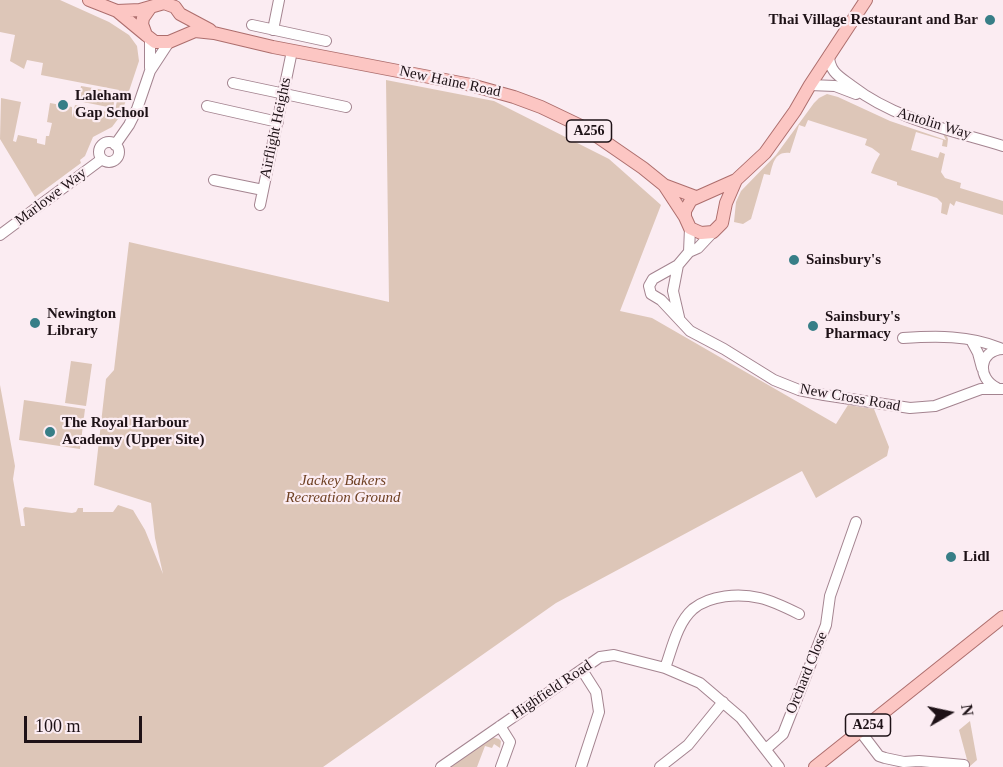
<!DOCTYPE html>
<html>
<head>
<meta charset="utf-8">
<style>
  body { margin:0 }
  #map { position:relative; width:1003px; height:767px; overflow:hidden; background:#fbecf2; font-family:Georgia,serif }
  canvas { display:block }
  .north { position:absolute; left:919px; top:683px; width:60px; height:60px; -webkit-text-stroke:4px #fbecf2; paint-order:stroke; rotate:81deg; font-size:16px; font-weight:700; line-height:24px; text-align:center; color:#1e1217 }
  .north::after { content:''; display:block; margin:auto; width:21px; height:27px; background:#1e1217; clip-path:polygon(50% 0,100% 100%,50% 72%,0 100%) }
  .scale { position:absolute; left:24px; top:716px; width:118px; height:27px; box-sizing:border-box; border:3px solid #1e1217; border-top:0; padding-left:8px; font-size:18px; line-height:21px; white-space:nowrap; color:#1e1217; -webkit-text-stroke:4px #fbecf2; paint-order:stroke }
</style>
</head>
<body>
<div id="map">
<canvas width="1003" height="767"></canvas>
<div class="north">N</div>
<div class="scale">100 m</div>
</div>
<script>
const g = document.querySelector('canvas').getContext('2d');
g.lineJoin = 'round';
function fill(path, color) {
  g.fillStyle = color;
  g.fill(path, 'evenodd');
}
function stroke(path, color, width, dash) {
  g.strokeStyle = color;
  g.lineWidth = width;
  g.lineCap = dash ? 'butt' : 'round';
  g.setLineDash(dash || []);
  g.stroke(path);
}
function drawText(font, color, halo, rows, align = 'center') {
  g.font = font + ' Georgia,serif';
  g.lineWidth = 4.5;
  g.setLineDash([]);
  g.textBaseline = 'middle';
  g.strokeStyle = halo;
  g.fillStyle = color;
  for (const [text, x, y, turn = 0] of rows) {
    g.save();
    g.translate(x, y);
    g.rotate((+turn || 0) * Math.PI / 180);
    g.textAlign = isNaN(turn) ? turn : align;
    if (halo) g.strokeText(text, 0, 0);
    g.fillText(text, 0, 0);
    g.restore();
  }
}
fill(new Path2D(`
  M0 0H60L109 22 129 35 137 46 139 61 122 112 115 111 119 90 41 75 43 63 27 60 24 69 10 61 15 35 0 32Z
  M386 80 494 101 609 159 661 205 620 311 652 318 836 424 848 405 874 409 889 447 887 456 816 498 802 471 556 603 323 767H0V385L15 466 13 479 21 526H25L23 509 25 507 72 513 76 512 78 508H83V512H113L118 505 133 510 145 530 163 574 155 538 151 503 94 485 106 379 114 370 129 242 389 302Z
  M81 86 116 92 113 108 78 101Z
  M827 94 838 97 890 121 946 140 943 134H946L948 139 947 147 942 146 943 140 916 132 911 150 938 158 940 152 945 154 941 172 945 178 961 183 960 188 1003 201V215L956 201 954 206 950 203 947 215 941 213 942 203 937 198 897 185V182L871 173 875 163 880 154 872 148 865 145 867 139 808 120 805 127 799 125 790 153C775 151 773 163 770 175L764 174 751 219 743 224 734 222 736 202 741 191 776 155 814 103 819 98Z
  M1 98 21 102 13 141 16 142 18 135 37 139V143L45 145 46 136H49L52 123 47 122 50 103 72 107V118L75 105 121 115 112 127 93 137 85 156 80 160 81 163 35 197 0 139Z
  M71 361 92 364 86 406 65 403Z
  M24 400 85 409 80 449 19 440Z
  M970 721 977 760 969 767 959 730Z
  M492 737 499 739 501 741 500 748 494 744 492 748 485 746 477 767H450Z`), '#ddc6b8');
const minor = new Path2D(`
  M252 25 326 41
  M273 30 279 0
  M150 39V68
  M829 55C829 72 840 77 852 86 896 120 951 130 1003 146
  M233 83 346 107
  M810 85 835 86 856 94
  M207 106 278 122
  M99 152a10 10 0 1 1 20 0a10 10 0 1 1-20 0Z
  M115 145 129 125 137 109 150 71 169 42
  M214 180 263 190
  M260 205 292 51
  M713 232 698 248 689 252 678 265 653 279 649 286 651 294 661 300 690 331 724 349 774 380 799 390 824 395 910 408 935 406 981 389H1003
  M0 235 102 159
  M689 252 690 228
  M678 265 673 291 679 317
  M903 338C936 336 969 335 1000 348
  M971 340 978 353 982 368
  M997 388C976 378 979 350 1003 349
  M665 668C672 649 677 623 693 609 710 595 739 593 760 598 773 601 787 608 799 614
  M500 726 510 742 501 767
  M860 731 879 756 885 758 904 762 919 761 964 765
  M766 749 783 734 826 625 830 596 856 522
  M441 767 600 657 614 655 665 668 700 683 741 718 779 767
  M581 767 599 712 596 692 582 670
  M660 767 688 745 723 702`);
const major = new Path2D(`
  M89 0 117 11 146 35
  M150 8 143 18 142 24 146 35 155 42H169L195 31 214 33 273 47 471 85 514 97 541 107 585 128 643 168 664 185 685 217 690 228 701 233 713 232 722 223 726 203 736 180
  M117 11 140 10 164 3 175 7 180 14 210 30
  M664 185 696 197
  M685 217V211L691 200 736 180 765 153 795 111 810 85 866 0
  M815 767 1003 617`);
stroke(minor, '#a48490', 12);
stroke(major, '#ad6e6d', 14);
stroke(minor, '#fff', 10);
stroke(major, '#fcc6c3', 12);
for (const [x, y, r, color] of [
  [990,20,6,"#377e87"],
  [63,105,6,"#377e87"],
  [794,260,6,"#377e87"],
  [35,323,6,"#377e87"],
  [813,326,6,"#377e87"],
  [50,432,6,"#377e87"],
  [951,557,6,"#377e87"]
]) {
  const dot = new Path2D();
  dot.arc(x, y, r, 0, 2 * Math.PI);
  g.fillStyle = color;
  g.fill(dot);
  stroke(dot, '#fbecf2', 2);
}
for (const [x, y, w] of [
  [589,131,45],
  [868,725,45]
]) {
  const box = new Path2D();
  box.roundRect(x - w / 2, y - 11, w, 22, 4.5);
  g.fillStyle = '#fbecf2';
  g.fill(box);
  stroke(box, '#1e1217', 1.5);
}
drawText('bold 14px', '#1e1217', null, [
  ["A256",589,131],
  ["A254",868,725]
]);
drawText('bold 15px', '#1e1217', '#fbecf2', [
  ["Thai Village Restaurant and Bar",978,20,"right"],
  ["Laleham",75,96],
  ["Gap School",75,113],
  ["Sainsbury's",806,260],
  ["Newington",47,314],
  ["Library",47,331],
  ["Sainsbury's",825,317],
  ["Pharmacy",825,334],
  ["The Royal Harbour",62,423],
  ["Academy (Upper Site)",62,440],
  ["Lidl",963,557]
], 'left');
drawText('15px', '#1e1217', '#fbecf2', [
  ["New Haine Road",450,82,12],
  ["Antolin Way",934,124,17],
  ["Airflight Heights",276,128,-78],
  ["Marlowe Way",51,197,-37],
  ["New Cross Road",850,398,10],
  ["Orchard Close",807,673,-68],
  ["Highfield Road",552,690,-34]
]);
drawText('italic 15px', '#6f4123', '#fbecf2', [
  ["Jackey Bakers",343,481],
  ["Recreation Ground",343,498]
]);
</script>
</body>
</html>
